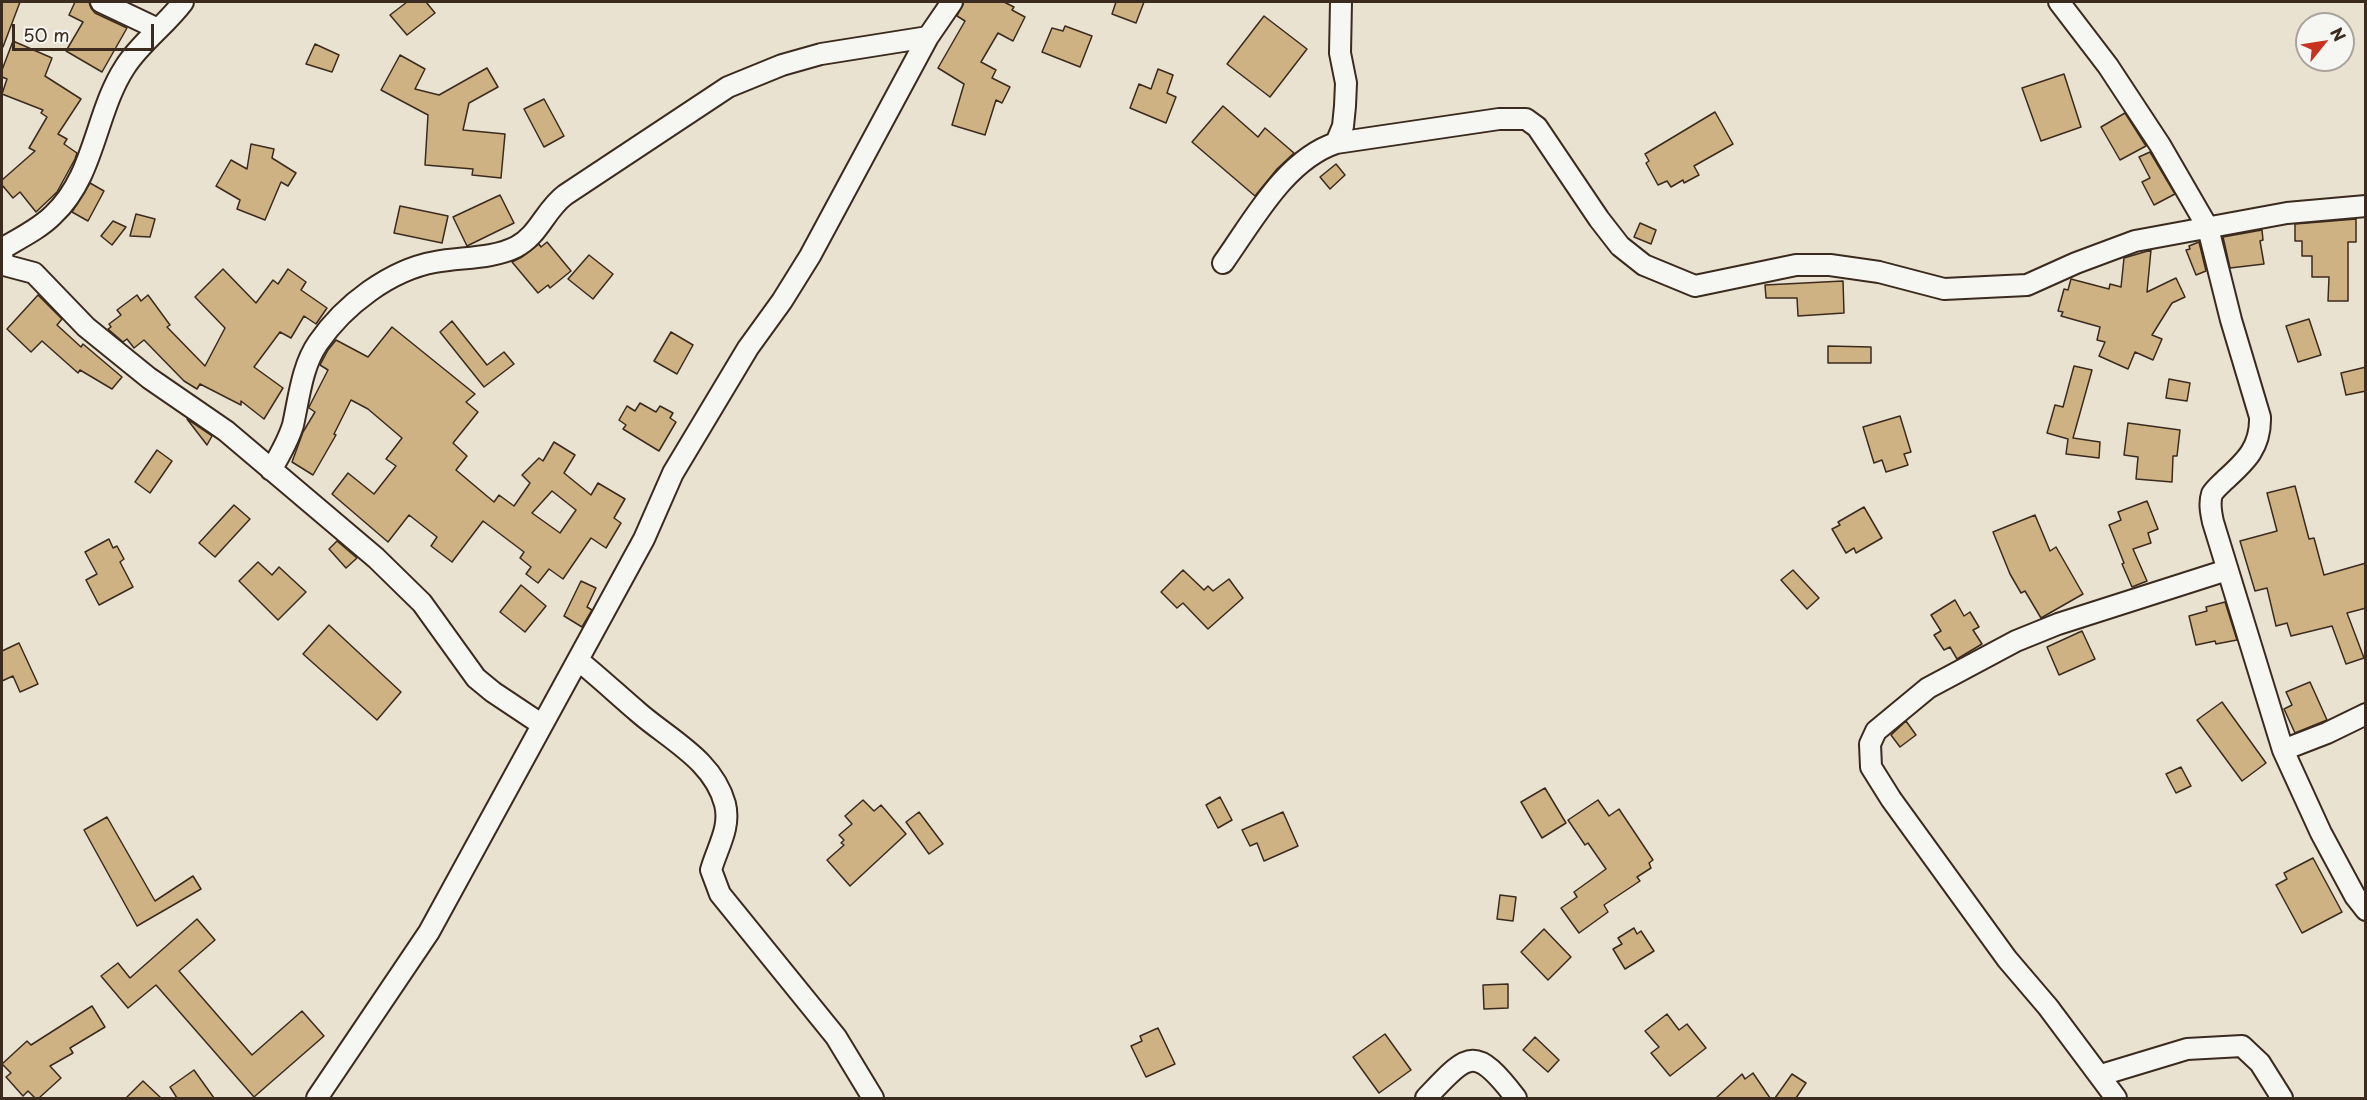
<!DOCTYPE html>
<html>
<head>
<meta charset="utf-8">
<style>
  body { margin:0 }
  #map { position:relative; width:2367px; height:1100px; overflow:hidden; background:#eae2d1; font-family:"Playpen Sans",sans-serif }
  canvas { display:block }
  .frame { position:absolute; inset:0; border:3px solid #3b2a1e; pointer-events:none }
  .north { position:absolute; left:2295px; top:12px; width:60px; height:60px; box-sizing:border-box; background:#f6f6f2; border:2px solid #aba49d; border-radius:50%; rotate:60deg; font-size:16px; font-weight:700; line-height:24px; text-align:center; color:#3b2a1e }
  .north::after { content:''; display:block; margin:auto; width:21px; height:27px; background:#c8321e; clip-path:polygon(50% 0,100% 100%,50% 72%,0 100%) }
  .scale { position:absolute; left:12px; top:24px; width:142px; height:27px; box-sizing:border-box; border:3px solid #3b2a1e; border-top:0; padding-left:8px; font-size:18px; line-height:21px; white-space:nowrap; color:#3b2a1e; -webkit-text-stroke:4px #f6f6f2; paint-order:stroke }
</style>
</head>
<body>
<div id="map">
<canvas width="2367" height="1100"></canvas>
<div class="frame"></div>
<div class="north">N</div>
<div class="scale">50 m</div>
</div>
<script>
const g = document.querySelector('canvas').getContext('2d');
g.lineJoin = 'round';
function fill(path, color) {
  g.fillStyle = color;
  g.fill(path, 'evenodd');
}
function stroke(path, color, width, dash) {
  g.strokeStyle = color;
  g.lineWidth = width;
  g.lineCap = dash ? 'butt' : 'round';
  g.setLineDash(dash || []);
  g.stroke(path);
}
const building = new Path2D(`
  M2 2H20L3 47H2Z
  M75 2H89L91 8 95 13 127 28 102 72 66 51 83 22 69 15Z
  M407 2H426L435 13 407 35 390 15Z
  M964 2H1004L1014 7 1012 10 1025 17 1013 41 998 33 981 62 996 70 992 78 1010 87 1002 103 996 100 985 135 952 125 964 84 938 68 965 21 957 16Z
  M1116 2H1144L1136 23 1112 14Z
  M1264 16 1307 49 1270 97 1227 64Z
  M1065 26 1092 36 1080 67 1042 52 1052 28 1063 31Z
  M13 41 52 58 45 76 81 99 58 134 67 139 64 144 77 153 75 159 57 192 36 212 20 192 13 198 2 185V180L35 151 29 148 47 117 41 113 43 110 2 94 7 79 2 77V70Z
  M315 44 339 55 332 72 306 64Z
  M400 55 425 69 415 89 439 95 487 68 498 87 469 103 463 130 505 134 501 178 472 175 473 169 425 165 428 115 381 90Z
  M1158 69 1173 75 1167 93 1176 97 1166 123 1130 108 1139 84 1151 89Z
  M2064 74 2081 127 2041 141 2022 88Z
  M544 99 564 136 544 147 524 109Z
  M1223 106 1258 137 1265 128 1294 153 1277 169 1255 196 1192 142Z
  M1715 112 1733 144 1694 166 1699 175 1684 183 1683 180 1671 187 1667 181 1658 185 1646 163 1649 161 1645 154Z
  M2125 113 2146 146 2120 160 2101 127Z
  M251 144 274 149 272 158 296 173 288 186 281 182 265 220 237 209 240 200 216 186 231 160 247 169Z
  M2150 152 2175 194 2154 205 2142 182 2150 178 2139 157Z
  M1336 164 1345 175 1330 189 1320 177Z
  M90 183 104 191 88 221 72 212Z
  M500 195 514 223 467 246 453 217Z
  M400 206 448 216 442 243 394 233Z
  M136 214 155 219 150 237 130 236Z
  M2356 219V242H2348V301H2328L2329 277H2312V256H2302V241H2295V224Z
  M113 221 126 227 112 245 101 236Z
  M1640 223 1656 230 1651 244 1634 237Z
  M2262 230 2263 240 2260 241 2264 264 2230 268 2223 237Z
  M547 242 571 271 550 288 548 285 538 293 512 262 522 257 539 244 541 247Z
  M2199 242 2206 271 2196 275 2186 250 2190 249 2189 246Z
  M2151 250 2147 292 2176 278 2185 297 2172 303 2152 335 2162 339 2153 360 2135 352 2128 369 2099 356 2105 342 2097 340 2100 327 2061 316 2063 312 2058 311 2064 289 2068 290 2071 279 2109 289 2110 284 2121 287 2124 258Z
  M589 255 613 274 593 299 568 279Z
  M223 269 256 303 273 280 278 284 288 269 306 282 301 290 327 308 316 324 304 316 291 338 280 332 254 367 283 388 264 419 241 401V405L200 384 197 389 184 381 144 340 134 348 127 339 123 342 108 329 111 327 109 324 121 315 117 310 137 295 141 301 148 295 170 325 167 327 205 366 225 328 195 297Z
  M1843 281 1844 313 1798 316 1797 298H1766L1765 285Z
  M38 295 62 319 57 325 81 347 83 344 122 377 112 389 80 370 78 373 42 341 31 352 7 329Z
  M2309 319 2321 355 2298 362 2286 326Z
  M452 321 487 365 504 352 514 364 484 387 440 332Z
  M392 327 475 394 466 402 478 412 453 443 467 456 456 470 494 502 499 495 514 506 530 483 522 475 539 458 543 461 554 442 575 455 564 473 591 495 598 483 625 499 614 518 621 523 606 548 591 538 563 579 549 569 538 583 526 574 531 567 520 558 524 552 483 521 452 562 431 546 437 537 409 515 388 542 332 494 348 473 374 494 396 466 386 459 402 438 368 409 351 400 334 434 336 435 313 475 292 462 303 432 315 412 309 408V407L328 370 320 365 328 350 336 340 368 357ZM552 491 576 510 560 533 532 513Z
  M671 332 693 345 677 374 654 361Z
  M1828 346 1871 347V363H1828Z
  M2074 366 2092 370 2073 438 2100 442 2099 458 2066 454 2068 439 2047 433 2055 405 2063 407Z
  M2366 367V391L2346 395 2341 373Z
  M2169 379 2190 383 2187 401 2166 398Z
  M640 403 656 412 660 406 673 413 670 418 676 422 659 451 623 429 626 425 619 420 627 406 635 411Z
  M1900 416 1911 452 1904 454 1908 465 1886 472 1882 460 1874 463 1863 427Z
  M187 419 212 436 207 445Z
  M2128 423 2180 430 2177 456H2173L2172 482 2136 479 2138 457 2124 455Z
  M157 450 172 461 150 493 135 482Z
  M2295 486 2309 539 2314 538 2324 575 2366 563V608L2347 613 2364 658 2346 664 2332 626 2291 636 2287 623 2276 626 2267 588 2255 591 2240 541 2277 531 2267 493Z
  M2147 501 2158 529 2148 533 2151 543 2133 549 2147 581 2132 587 2122 564 2124 563 2109 525 2121 520 2118 512Z
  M234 505 250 519 215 557 199 543Z
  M1864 507 1882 538 1856 553 1854 548 1846 553 1832 529 1840 525 1838 522Z
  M2035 515 2050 551 2056 547 2083 594 2041 618 2025 591 2021 593 2010 574 1993 532Z
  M109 539 113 548 117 546 124 559 120 562 133 587 99 605 86 580 97 574 85 552Z
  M337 541 357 558 346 568 329 549Z
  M258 562 272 575 279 567 306 592 278 620 239 581Z
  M1183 570 1204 590 1208 586 1213 591 1229 579 1243 598 1208 629 1183 603 1177 608 1161 592Z
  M1793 570 1819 598 1807 609 1781 580Z
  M581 581 596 588 587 607 592 610 582 627 564 616Z
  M521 585 546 606 525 632 500 612Z
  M1955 600 1964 616 1970 612 1979 627 1973 630 1982 644 1957 659 1950 647 1944 650 1934 635 1941 631 1931 615Z
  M2225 602 2237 640 2216 644 2215 641 2196 645 2189 616 2207 611 2206 607Z
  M329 625 401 692 377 720 303 654Z
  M2082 631 2095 659 2059 675 2047 647Z
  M19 643 38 684 20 692 13 676 2 681V651Z
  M2310 682 2327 720 2295 733 2284 709 2292 705 2286 692Z
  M2222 702 2266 763 2242 781 2197 720Z
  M1906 721 1916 735 1900 747 1891 735Z
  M2181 767 2191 786 2176 793 2166 774Z
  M1545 788 1566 823 1542 838 1521 802Z
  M1220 797 1232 820 1218 828 1206 805Z
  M863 800 874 811 881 805 906 834 850 886 827 860 844 845 841 843 844 840 839 835 852 824 845 816Z
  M1598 800 1609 816 1619 809 1653 860 1649 863 1651 868 1637 877 1640 881 1604 905 1608 912 1579 933 1561 908 1577 897 1574 892 1606 869 1588 843 1585 845 1568 820Z
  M919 812 943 844 929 854 906 822Z
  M1283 812 1298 846 1264 861 1257 843 1250 846 1242 830Z
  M107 817 155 901 193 876 201 889 137 926 84 830Z
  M2313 858 2342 912 2302 933 2276 885 2287 879 2284 873Z
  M1500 895 1516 897 1513 921 1497 919Z
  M197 919 215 940 179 971 252 1055 302 1011 324 1036 254 1097 156 985 128 1008 101 976 118 963 130 978Z
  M1634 928 1637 934 1641 931 1654 951 1625 969 1613 949 1622 944 1618 938Z
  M1544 929 1571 957 1548 980 1521 952Z
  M1508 984V1008L1484 1009 1483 985Z
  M92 1006 105 1027 70 1048 73 1053 50 1066 61 1078 39 1098H35L28 1091 23 1096 6 1077 11 1073 2 1064 27 1041 31 1045Z
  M1667 1014 1679 1030 1687 1024 1706 1048 1670 1076 1651 1053 1659 1047 1645 1031Z
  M1158 1028 1175 1064 1146 1077 1131 1046 1142 1041 1140 1036Z
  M1385 1034 1411 1070 1379 1093 1353 1057Z
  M1535 1037 1559 1060 1548 1072 1523 1050Z
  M194 1070 214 1098H177L170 1087Z
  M1753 1073 1770 1098H1716L1742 1074 1745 1079Z
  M1792 1074 1806 1083 1796 1098H1775Z
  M143 1081 161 1098H126Z`);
fill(building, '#ceb283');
stroke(building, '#3b2a1e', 1.5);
const minor = new Path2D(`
  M101 2 158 29
  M2059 2 2108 66 2160 145 2208 228 2231 320 2260 417C2261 447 2246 461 2225 480 2221 484 2215 489 2212 494 2209 503 2211 513 2213 522L2283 750 2321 833 2355 896 2366 910
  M1336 143 1499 119H1526L1537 127 1599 219 1620 246 1644 265 1695 286 1796 265H1830L1879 272 1944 289 2027 285 2076 263 2135 241 2287 213 2366 206
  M2 253 3 248C20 238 39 229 53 215 95 176 95 113 125 67 140 43 166 25 183 2
  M2 255 4 265 34 273 86 327 149 378 226 431 376 558 422 603 476 678 493 692 541 724
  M1223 263C1253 221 1285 160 1336 143L1343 126 1345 106 1346 83 1340 53 1341 2
  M271 470C280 455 288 441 293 425 299 398 302 366 318 343 344 305 390 270 435 262 461 257 492 259 516 247 539 235 545 210 565 195L728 87 782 65 821 54 928 37
  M579 661C599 677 618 695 638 712 670 740 713 760 725 804 731 828 717 848 711 870L720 894 836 1037 873 1098
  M2283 750 2327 733 2366 714
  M2101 1075 2187 1049 2242 1046 2260 1063 2282 1098
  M317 1098 429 932 644 539 673 473 748 348 782 301 810 256 928 37 952 2
  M1426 1098C1468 1054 1474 1043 1516 1098
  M2116 1098 2048 1007 2007 959 1891 799 1871 767 1870 744 1876 731 1928 688 2016 641 2058 624 2227 570`);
stroke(minor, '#3b2a1e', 24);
stroke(minor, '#f6f6f2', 20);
</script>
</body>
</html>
